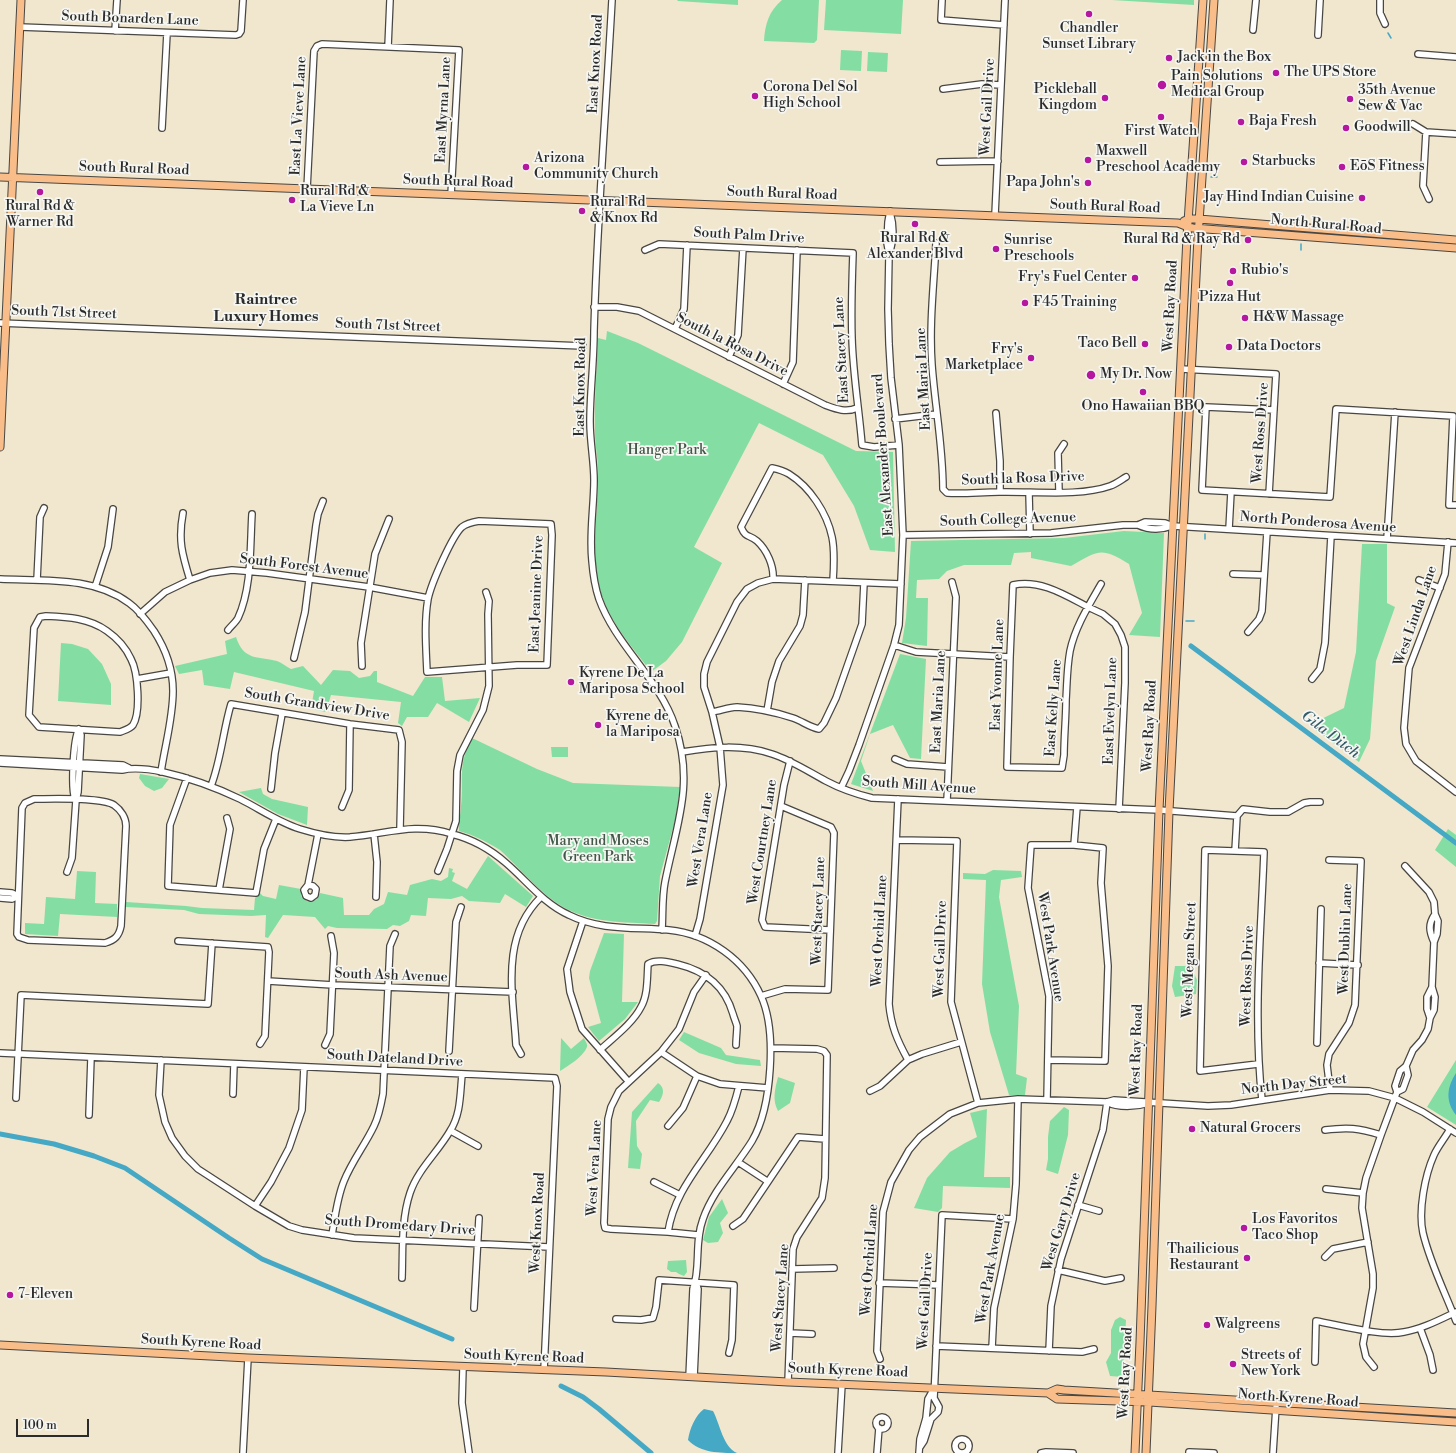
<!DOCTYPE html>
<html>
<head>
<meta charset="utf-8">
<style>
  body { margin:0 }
  #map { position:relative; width:1456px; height:1453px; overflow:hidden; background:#f1e6ce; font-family:"Libre Bodoni",serif }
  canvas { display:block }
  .scale { position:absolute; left:16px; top:1419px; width:73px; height:18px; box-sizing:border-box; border:2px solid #2b2b2b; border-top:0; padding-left:5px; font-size:12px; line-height:14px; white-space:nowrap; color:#2b2b2b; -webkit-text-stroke:3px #f6f6f2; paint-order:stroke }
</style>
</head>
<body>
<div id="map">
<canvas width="1456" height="1453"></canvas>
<div class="scale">100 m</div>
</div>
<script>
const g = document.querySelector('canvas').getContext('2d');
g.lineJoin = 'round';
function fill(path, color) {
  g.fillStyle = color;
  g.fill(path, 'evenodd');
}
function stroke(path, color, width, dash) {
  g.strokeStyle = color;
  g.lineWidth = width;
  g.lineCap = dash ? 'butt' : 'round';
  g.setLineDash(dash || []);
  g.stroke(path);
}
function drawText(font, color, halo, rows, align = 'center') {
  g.font = font + ' "Libre Bodoni",serif';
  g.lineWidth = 3.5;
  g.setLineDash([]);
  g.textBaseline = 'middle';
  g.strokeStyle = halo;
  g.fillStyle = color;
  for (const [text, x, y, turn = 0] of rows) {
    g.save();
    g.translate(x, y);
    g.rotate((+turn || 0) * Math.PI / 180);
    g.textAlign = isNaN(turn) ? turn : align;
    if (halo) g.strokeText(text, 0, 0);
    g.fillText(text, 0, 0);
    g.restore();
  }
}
fill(new Path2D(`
  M677 0H738V5L678 1Z
  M782 0H819L817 40 814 43 764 41C765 24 769 11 782 0Z
  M826 0H903L901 34 824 30Z
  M1112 0H1194V5Z
  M841 50 862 51 861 71 840 70Z
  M868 52 888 53 887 72 867 71Z
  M607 331 638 343 856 451 893 452 895 552 870 550 854 506 823 455 759 423 694 547 722 563 682 642 666 661 651 672C634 649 613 626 603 599 589 562 598 516 598 478 599 462 595 448 595 432 594 401 597 369 598 338L606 340Z
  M1124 531 1164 533 1160 637 1129 635 1142 613 1129 564C1101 547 1099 550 1071 566L1031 558V552L1014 553 1011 565H964L947 571 939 579 917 580 916 598H928L927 646 902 643 906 618 911 541 1064 538Z
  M1362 544H1387V603L1395 607 1376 661 1370 739 1359 762 1309 725 1344 708 1356 652Z
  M236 637C244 661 257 656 277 661 282 663 287 667 291 669L303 666 321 685 333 670 350 671 359 678 370 676 374 671H377V682L413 696 425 677H442L445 701 480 698 469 722 437 703 428 717H407L402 726 398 723 401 702 331 695 326 712 311 709 314 691 234 672 230 689 204 685 202 670 179 674 175 666 227 654 225 641Z
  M61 643 72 644 88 649 102 664 111 684V705L58 701Z
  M900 654 926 659 921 759 910 758 893 725 870 734 861 761 873 791 851 784Z
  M472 738 537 769 573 783 680 787 676 817 660 876 657 921 655 924C624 922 591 923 563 907 546 897 533 883 520 870 513 863 507 856 500 850 487 842 474 835 459 831 458 822 461 814 461 806 464 777 457 766 472 738Z
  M551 747H568V757H552Z
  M140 774 169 779 162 788 154 791 145 786 139 778Z
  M261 788 263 794 272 799 308 807 307 825 278 814 239 792Z
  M1448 829 1456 835V867L1435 850Z
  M488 856 533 896 526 907 505 894 500 903 469 901 462 896 451 899 428 898 426 916 411 915 409 921 400 926 393 925 387 929 337 928 328 926 325 929 315 917 283 915 268 938 265 937 266 915 251 916 199 914 184 910 126 907V902L186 906 202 908 254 910 255 898 260 893 263 896 276 899 279 885 301 889V896L307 901 316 900 320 893 343 898 344 915H369L374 909 384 904 388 892 407 895 410 885 432 879 441 881 448 877 449 868 453 869 452 872 455 873 452 881 467 889Z
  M993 870 1021 871 1022 877 1001 880 999 897 1019 1006 1016 1074 1027 1078 1025 1095H1009L990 1032 982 984 986 880 963 879V873L985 874Z
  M77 871 96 872 95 903 117 904V917L60 914 58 936 25 934V923L44 924 46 897 75 899Z
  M604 933 624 934 622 1002H638L625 1019 599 1041 588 1027 601 1023 589 978 590 971Z
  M1175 966H1191L1197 980 1196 994 1175 997 1172 986Z
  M684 1032 721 1048 726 1055 760 1060 761 1066 736 1064 699 1053 679 1040Z
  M561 1038 571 1049 584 1038C585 1041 588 1044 587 1047 583 1057 568 1066 560 1071Z
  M1456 1060V1125L1427 1107Z
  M778 1077 795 1083 790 1103 778 1111C772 1100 775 1089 778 1077Z
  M658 1083C666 1088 663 1096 659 1102L650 1100 636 1121 637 1146 642 1154 640 1169 628 1168 632 1112Z
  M1064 1107 1069 1110 1068 1135 1058 1174 1046 1170 1048 1159V1137L1050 1121Z
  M987 1109 984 1177H1010V1188L943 1186 942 1208 938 1212 914 1208 927 1178 950 1152 965 1143 977 1137 970 1113Z
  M722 1199 728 1213 720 1223 723 1233 718 1242 708 1243 703 1240 709 1217Z
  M686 1260 687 1272 684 1276 679 1274 676 1272H671L667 1269 668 1261Z
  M1120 1317 1126 1320 1123 1377 1110 1376 1106 1362 1111 1353V1330L1115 1320Z`), '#84dea3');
fill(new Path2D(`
  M1456 1073V1115C1445 1101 1447 1087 1456 1073Z
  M704 1409 713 1411C720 1424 723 1447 737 1453 720 1453 700 1453 688 1440 690 1428 695 1416 704 1409Z`), '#45a8c5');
stroke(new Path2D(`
  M1388 33 1391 38
  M1211 177H1217
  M1172 241 1173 234
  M1301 250V244
  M1205 539V534
  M1186 621H1194`), '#45a8c5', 1.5);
stroke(new Path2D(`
  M1191 646 1456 843
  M0 1134 54 1144 94 1156 125 1168 229 1238 262 1259 452 1339
  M561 1386 583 1397 599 1409 651 1453`), '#45a8c5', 5);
const minor = new Path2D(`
  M612 0C606 110 597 221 594 331 594 362 590 392 590 422 590 442 594 461 594 480 594 507 589 534 592 561 593 574 595 587 599 599 616 646 659 678 675 726 695 784 676 826 665 882 662 897 663 914 662 930
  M942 0 941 20 1004 25
  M1380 0V13L1385 24
  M20 27 236 35 239 34 241 31 243 0
  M1253 30 1256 0
  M115 31 117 0
  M1318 35 1320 0
  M388 47 390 0
  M1418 54 1456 57
  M943 89 982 84 1001 85
  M1413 124 1426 132 1456 134
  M162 128 167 33
  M1426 132 1423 186 1429 199
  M940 162 998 161
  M307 189 314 51 317 46 322 44 459 50 451 195
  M995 215 1005 0
  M936 243C934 283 929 324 932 365 935 406 943 447 943 489L947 493C965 494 982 492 999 492 1033 491 1079 497 1110 486 1116 484 1121 480 1126 477
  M645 250 659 244 853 253C852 281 851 310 852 338 853 374 859 409 862 445L874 447 899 445
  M889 254C894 240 894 226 890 212
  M594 307H617L639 311 825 405C836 409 846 413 857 408
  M0 323 583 346
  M675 329 684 309 687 245
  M729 357 738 335 743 248
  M1181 369 1276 374 1269 494
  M783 384 793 362 797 250
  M1274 410 1206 407 1202 490 1330 497 1336 409 1453 416 1449 505H1456
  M996 413 1000 461V492
  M895 419 937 414
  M1059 492 1058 453 1064 444
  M1029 493 1030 534
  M183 513C178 540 182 554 190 580
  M479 521 551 524 552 535 547 665H517L427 672C426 648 424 622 428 599 431 584 452 536 462 527 467 523 473 522 479 521Z
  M1138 525C1149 530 1161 530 1172 526
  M1229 529 1231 492
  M903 535 1051 533 1123 525H1138L1145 522 1165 523 1173 526 1456 543
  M1387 539 1395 412
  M1448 542 1445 574 1409 668 1404 728 1406 744 1416 761 1456 792
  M1233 574 1264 575
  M0 579C43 581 93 576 129 603 139 610 147 621 154 631 165 648 173 670 173 691 173 718 165 745 161 772
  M773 579C774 566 767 550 757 541 749 534 746 539 741 527L772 468C777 469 784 471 789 474 810 487 827 513 832 537 835 551 834 566 833 581
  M37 580 40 517 44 508
  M1419 580 1440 588
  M1101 584C1089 605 1075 627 1070 651 1067 667 1067 684 1066 700 1066 718 1064 737 1064 755L1062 768 1007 767 1010 657 1013 585C1040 579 1065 595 1088 607L1103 614 1115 624 1121 635 1125 647V683L1119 809
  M95 587 108 547 113 509
  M140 614 165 592 190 580 210 573 232 570 267 573 369 587 428 598
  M46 616C68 617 89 618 107 631 117 638 126 648 131 659 138 672 141 712 133 725 130 729 125 730 120 732L39 727 29 715 34 628 40 617Z
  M228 630C231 626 236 622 238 618 252 588 250 546 252 514
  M1248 632 1259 619 1262 611 1267 532
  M894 645 916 652 1010 657
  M294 658 305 612 316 525 318 514 323 501
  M362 666 361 643 375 554 389 519
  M137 679 171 673
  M1312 679 1320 669 1325 643 1331 536
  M767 711 772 682 779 661 800 626 803 615 805 580
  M712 712C720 711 729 707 737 707 755 708 775 712 793 718 802 721 809 727 819 729L824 723 836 698 862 624 864 583
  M682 752C712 747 742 744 772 754 791 760 809 772 826 781 841 789 856 794 872 798L1159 810 1237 816
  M0 759 123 765 129 768
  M895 759 907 764 948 767
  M790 761 784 785 762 920 765 927 830 930
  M0 763 122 770C135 767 149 769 163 772 190 778 215 787 240 799 260 809 278 822 300 829 316 834 333 838 350 837 387 834 414 822 452 834 472 839 490 849 506 863 527 881 543 903 569 915 601 931 635 927 669 930 709 934 745 960 761 996 777 1031 772 1107 752 1141 736 1167 713 1190 703 1219 694 1243 701 1268 693 1289L689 1377
  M187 778 170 825 168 886 256 893 264 849 276 819
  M211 786C221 760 223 731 231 704L350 724 399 730 402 742 400 829
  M841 788 849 771 859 745 894 645 899 625 903 535 899 445 891 378 889 344 888 309 889 254 887 243 888 222 890 211
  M271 789 275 753 282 714
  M34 799C52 799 101 797 114 805 121 810 126 818 126 826L121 926C119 936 115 940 105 943L28 940 19 937 17 934 22 808 25 803Z
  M75 799C71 789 73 739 79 729
  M898 799 889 1004C891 1026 897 1040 908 1060
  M947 801 956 597 952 582
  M342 807 349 790 350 724
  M1237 816 1243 809 1270 812H1288L1304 803 1310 802H1320
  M374 834 377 862 376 897
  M897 840 957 841 951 1002 978 1103
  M1074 845 1077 807
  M1235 851 1237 816
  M1329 860 1361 861 1355 1005 1349 1023 1329 1054 1327 1065 1330 1090
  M1405 866 1429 892 1434 902 1435 914 1438 921 1437 934 1434 942 1432 987 1427 997V1009L1430 1018
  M438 871 447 849 456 821 457 771 460 755 483 710 489 686 488 614 489 601 486 592
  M67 872 72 858 76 800 78 792 81 735 79 729
  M308 885 313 886 316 889 315 895 311 898 306 896 304 890 308 885 318 834
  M219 890 230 829 227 818
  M0 892 12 893 18 896
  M0 898 12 899 18 896
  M583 921 567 969 570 992 582 1029 628 1081
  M695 936 700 919 723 785 720 747 712 712 704 687V674L707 662 737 602 747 589 758 583 773 579 901 584
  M178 941 268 947 269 952 265 1036 260 1044
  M1434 942C1429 931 1428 924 1435 914
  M1319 963 1358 965
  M268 981 333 985 513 992
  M761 996 785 989 828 990 834 833 831 827 781 806
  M1317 1043 1321 909
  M325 1045 330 1034 334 953 331 936
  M771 1048 817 1049 824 1051 827 1055 825 1178 822 1198 797 1237 793 1249 788 1382
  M600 1050C613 1038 633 1023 641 1007 648 995 647 978 648 964 656 959 668 962 677 964 706 971 725 986 733 1014 734 1018 736 1022 737 1026 737 1032 736 1039 736 1045
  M449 1051 456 922 461 907
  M661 1052 697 1076 720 1084 768 1088
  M0 1053 555 1078 557 1086 544 1370
  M521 1054 516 1045C513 993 500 937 541 897
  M161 1060 159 1095 165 1122 172 1138 185 1156 198 1169 255 1206 289 1226 302 1230 354 1238 549 1247
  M1258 1064 1200 1071 1205 850 1264 852C1261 934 1253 1018 1262 1100
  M870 1091 880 1086 908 1060 922 1054 961 1042
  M1397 1092 1403 1089 1408 1075 1406 1066
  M233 1094 234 1064
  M16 1098 21 995 208 1004 212 943
  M1047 1100 1049 996 1028 888 1031 845H1074L1103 848 1101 883 1108 966 1105 1061 1048 1060
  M1107 1102C1118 1108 1136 1107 1149 1103
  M89 1115 91 1058
  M668 1126 683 1108 697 1076
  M1450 1129C1445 1138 1438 1146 1434 1155 1425 1175 1418 1211 1423 1233 1430 1263 1445 1292 1456 1321
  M1325 1130C1348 1127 1358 1128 1381 1135
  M451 1131 478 1146
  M738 1162 767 1181
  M654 1182 680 1195
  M1326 1189 1363 1193
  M1078 1205 1099 1211
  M255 1206 271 1182 289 1148 302 1110 304 1067
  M733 1226 743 1219 798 1137 825 1139
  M668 1232C675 1187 707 1160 727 1121 733 1110 736 1098 739 1086
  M332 1235C335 1217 337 1198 344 1181 352 1161 365 1145 374 1126 379 1116 381 1105 383 1094L390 946 395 934
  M698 1235 668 1232 611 1229 605 1228 604 1223 608 1119 611 1107 619 1091 661 1052 679 1029 694 992 706 975
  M1325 1257 1333 1249 1368 1242
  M792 1269 834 1268
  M1058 1270 1105 1281 1121 1278
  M402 1278C403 1250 401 1220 410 1193 418 1169 438 1152 450 1131 461 1114 460 1094 462 1075
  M879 1283 939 1285
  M474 1308 479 1218
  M616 1319 641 1320 653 1318 656 1307 659 1280 734 1285 732 1340 729 1353
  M1420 1328 1430 1355 1433 1370
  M790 1333 812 1334
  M936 1346 1082 1352 1094 1349
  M992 1348 994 1308 1013 1219 1016 1184 1018 1099
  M1049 1351 1051 1306 1061 1259 1103 1130 1107 1102
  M880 1359 877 1351 883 1212 891 1182 909 1150 920 1137 950 1114 978 1103 1018 1099 1107 1102 1114 1100 1208 1106 1231 1105 1330 1090 1369 1091 1395 1098 1423 1112 1456 1133
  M1315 1362 1316 1321C1339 1325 1382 1337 1404 1332 1422 1329 1439 1320 1456 1312
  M1374 1367 1366 1357 1363 1344 1373 1288V1274L1362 1208 1363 1193 1366 1178 1381 1135 1397 1092 1395 1086 1400 1071 1406 1066 1413 1050 1422 1040 1428 1029 1430 1018 1434 1010 1435 997 1432 987
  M463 1368 462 1403 469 1453
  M694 1377 698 1289 696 1283
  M876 1423a6 6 0 1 1 12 0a6 6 0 1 1-12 0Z
  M955 1446a7 7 0 1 1 14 0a7 7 0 1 1-14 0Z
  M920 1447 924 1441 931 1419 938 1412 939 1407 934 1398 942 1215 1013 1219
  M243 1453 248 1358
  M838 1453 842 1384
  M877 1453 879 1428
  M919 1453 920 1439 926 1418 928 1399 933 1390
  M1041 1453 1046 1452 1073 1453
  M1189 1453V1452L1214 1453
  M1273 1453 1276 1407`);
const major = new Path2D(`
  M0 177 1178 223 1188 227 1193 228 1456 248
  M1184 221 1189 219H1199L1456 240
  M0 447 21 0
  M0 1345 248 1358 606 1372 788 1382 1048 1393 1057 1389 1064 1390 1456 1413
  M1048 1393 1057 1399 1149 1402 1456 1422
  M1135 1453 1140 1342 1159 810 1187 237 1203 0
  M1146 1453 1152 1306 1169 811 1198 237 1214 0`);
stroke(minor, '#494743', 8);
stroke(major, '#494743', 9);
stroke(minor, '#fff', 5.5);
stroke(major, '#f8bd89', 7);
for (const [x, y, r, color] of [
  [1089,14,4,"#b5179e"],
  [1169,58,4,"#b5179e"],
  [1276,73,4,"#b5179e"],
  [1162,85,5,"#b5179e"],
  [755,96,4,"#b5179e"],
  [1105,98,4,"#b5179e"],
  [1350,99,4,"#b5179e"],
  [1161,117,4,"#b5179e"],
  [1241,122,4,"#b5179e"],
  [1346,128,4,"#b5179e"],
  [1088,160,4,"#b5179e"],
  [1244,162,4,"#b5179e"],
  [526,167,4,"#b5179e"],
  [1342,167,4,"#b5179e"],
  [1088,183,4,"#b5179e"],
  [40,192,4,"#b5179e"],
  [1362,198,4,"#b5179e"],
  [292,200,4,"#b5179e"],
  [582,211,4,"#b5179e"],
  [915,224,4,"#b5179e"],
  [1248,240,4,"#b5179e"],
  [996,249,4,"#b5179e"],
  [1233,271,4,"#b5179e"],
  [1135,278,4,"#b5179e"],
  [1230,283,4,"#b5179e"],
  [1025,303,4,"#b5179e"],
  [1245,318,4,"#b5179e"],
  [1145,344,4,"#b5179e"],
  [1229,347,4,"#b5179e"],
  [1031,358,4,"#b5179e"],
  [1091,375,5,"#b5179e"],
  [1143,392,4,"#b5179e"],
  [571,682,4,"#b5179e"],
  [598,725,4,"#b5179e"],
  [1192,1129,4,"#b5179e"],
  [1244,1228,4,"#b5179e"],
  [1247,1258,4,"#b5179e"],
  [10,1295,4,"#b5179e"],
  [1207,1325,4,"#b5179e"],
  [1233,1364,4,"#b5179e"]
]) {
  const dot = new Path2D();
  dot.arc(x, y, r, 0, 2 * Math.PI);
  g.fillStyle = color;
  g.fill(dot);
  stroke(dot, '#f6f6f2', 1.5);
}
drawText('14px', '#2b2b2b', '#f6f6f2', [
  ["South Bonarden Lane",130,19,2],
  ["East Knox Road",596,64,-87],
  ["West Gail Drive",988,107,-87],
  ["East Myrna Lane",444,110,-87],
  ["East La Vieve Lane",299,116,-87],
  ["South Rural Road",134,169,2],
  ["South Rural Road",458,182,2],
  ["South Rural Road",782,194,2],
  ["South Rural Road",1105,207,2],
  ["North Rural Road",1326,225,5],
  ["South Palm Drive",749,236,3],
  ["West Ray Road",1171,306,-87],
  ["South 71st Street",64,313,2],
  ["South 71st Street",388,326,2],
  ["South la Rosa Drive",732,345,27],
  ["East Stacey Lane",842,350,-93],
  ["East Maria Lane",924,379,-93],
  ["East Knox Road",581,387,-89],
  ["West Ross Drive",1261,433,-86],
  ["East Alexander Boulevard",884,455,-94],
  ["South la Rosa Drive",1023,479,-2],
  ["South College Avenue",1008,520,-2],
  ["North Ponderosa Avenue",1318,523,4],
  ["South Forest Avenue",304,567,7],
  ["East Jeanine Drive",537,594,-88],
  ["West Linda Lane",1416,616,-71],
  ["East Yvonne Lane",998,675,-88],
  ["East Maria Lane",939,702,-87],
  ["South Grandview Drive",317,705,9],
  ["East Kelly Lane",1054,708,-86],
  ["East Evelyn Lane",1111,711,-88],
  ["West Ray Road",1150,726,-87],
  ["South Mill Avenue",919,786,4],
  ["West Vera Lane",701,840,-81],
  ["West Courtney Lane",763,842,-81],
  ["West Stacey Lane",819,911,-88],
  ["West Orchid Lane",880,931,-87],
  ["West Dublin Lane",1346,939,-88],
  ["West Park Avenue",1050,947,81],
  ["West Gail Drive",941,949,-88],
  ["West Megan Street",1190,960,-88],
  ["South Ash Avenue",391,976,2],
  ["West Ross Drive",1248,976,-88],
  ["West Ray Road",1137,1050,-88],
  ["South Dateland Drive",395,1059,3],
  ["North Day Street",1294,1085,-6],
  ["West Vera Lane",595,1168,-87],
  ["West Gary Drive",1062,1222,-73],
  ["West Knox Road",538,1223,-87],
  ["South Dromedary Drive",400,1226,4],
  ["West Orchid Lane",870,1260,-86],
  ["West Park Avenue",991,1269,-80],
  ["West Stacey Lane",781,1298,-86],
  ["West Gail Drive",926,1301,-87],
  ["South Kyrene Road",201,1343,3],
  ["South Kyrene Road",524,1357,2],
  ["South Kyrene Road",848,1371,2],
  ["West Ray Road",1126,1373,-87],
  ["North Kyrene Road",1298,1399,4]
]);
drawText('14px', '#2b2b2b', '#f6f6f2', [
  ["Chandler",1089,29,"center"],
  ["Sunset Library",1089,45,"center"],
  ["Jack in the Box",1177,58],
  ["The UPS Store",1284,73],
  ["Pain Solutions",1171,77],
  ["Medical Group",1171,93],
  ["Corona Del Sol",763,88],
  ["High School",763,104],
  ["Pickleball",1097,90,"right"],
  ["Kingdom",1097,106,"right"],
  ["35th Avenue",1358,91],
  ["Sew & Vac",1358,107],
  ["Baja Fresh",1249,122],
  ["Goodwill",1354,128],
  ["First Watch",1161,132,"center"],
  ["Maxwell",1096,152],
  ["Preschool Academy",1096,168],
  ["Arizona",534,159],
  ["Community Church",534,175],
  ["Starbucks",1252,162],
  ["EōS Fitness",1350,167],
  ["Papa John's",1080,183,"right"],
  ["Rural Rd &",300,192],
  ["La Vieve Ln",300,208],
  ["Jay Hind Indian Cuisine",1354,198,"right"],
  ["Rural Rd",590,203],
  ["& Knox Rd",590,219],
  ["Rural Rd &",40,207,"center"],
  ["Warner Rd",40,223,"center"],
  ["Rural Rd &",915,239,"center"],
  ["Alexander Blvd",915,255,"center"],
  ["Rural Rd & Ray Rd",1240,240,"right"],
  ["Sunrise",1004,241],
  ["Preschools",1004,257],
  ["Rubio's",1241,271],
  ["Fry's Fuel Center",1127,278,"right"],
  ["Pizza Hut",1230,298,"center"],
  ["F45 Training",1033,303],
  ["H&W Massage",1253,318],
  ["Taco Bell",1137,344,"right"],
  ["Data Doctors",1237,347],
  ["Fry's",1023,350,"right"],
  ["Marketplace",1023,366,"right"],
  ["My Dr. Now",1100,375],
  ["Ono Hawaiian BBQ",1143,407,"center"],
  ["Kyrene De La",579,674],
  ["Mariposa School",579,690],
  ["Kyrene de",606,717],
  ["la Mariposa",606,733],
  ["Natural Grocers",1200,1129],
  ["Los Favoritos",1252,1220],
  ["Taco Shop",1252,1236],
  ["Thailicious",1239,1250,"right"],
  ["Restaurant",1239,1266,"right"],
  ["7-Eleven",18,1295],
  ["Walgreens",1215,1325],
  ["Streets of",1241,1356],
  ["New York",1241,1372]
], 'left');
drawText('14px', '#415849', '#f6f6f2', [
  ["Hanger Park",667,451],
  ["Mary and Moses",598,842],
  ["Green Park",598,858]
]);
drawText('bold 15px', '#2b2b2b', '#f6f6f2', [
  ["Raintree",266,300],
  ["Luxury Homes",266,317]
]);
drawText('italic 15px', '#355d69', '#f6f6f2', [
  ["Gila Ditch",1330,735,37]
]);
</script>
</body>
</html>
